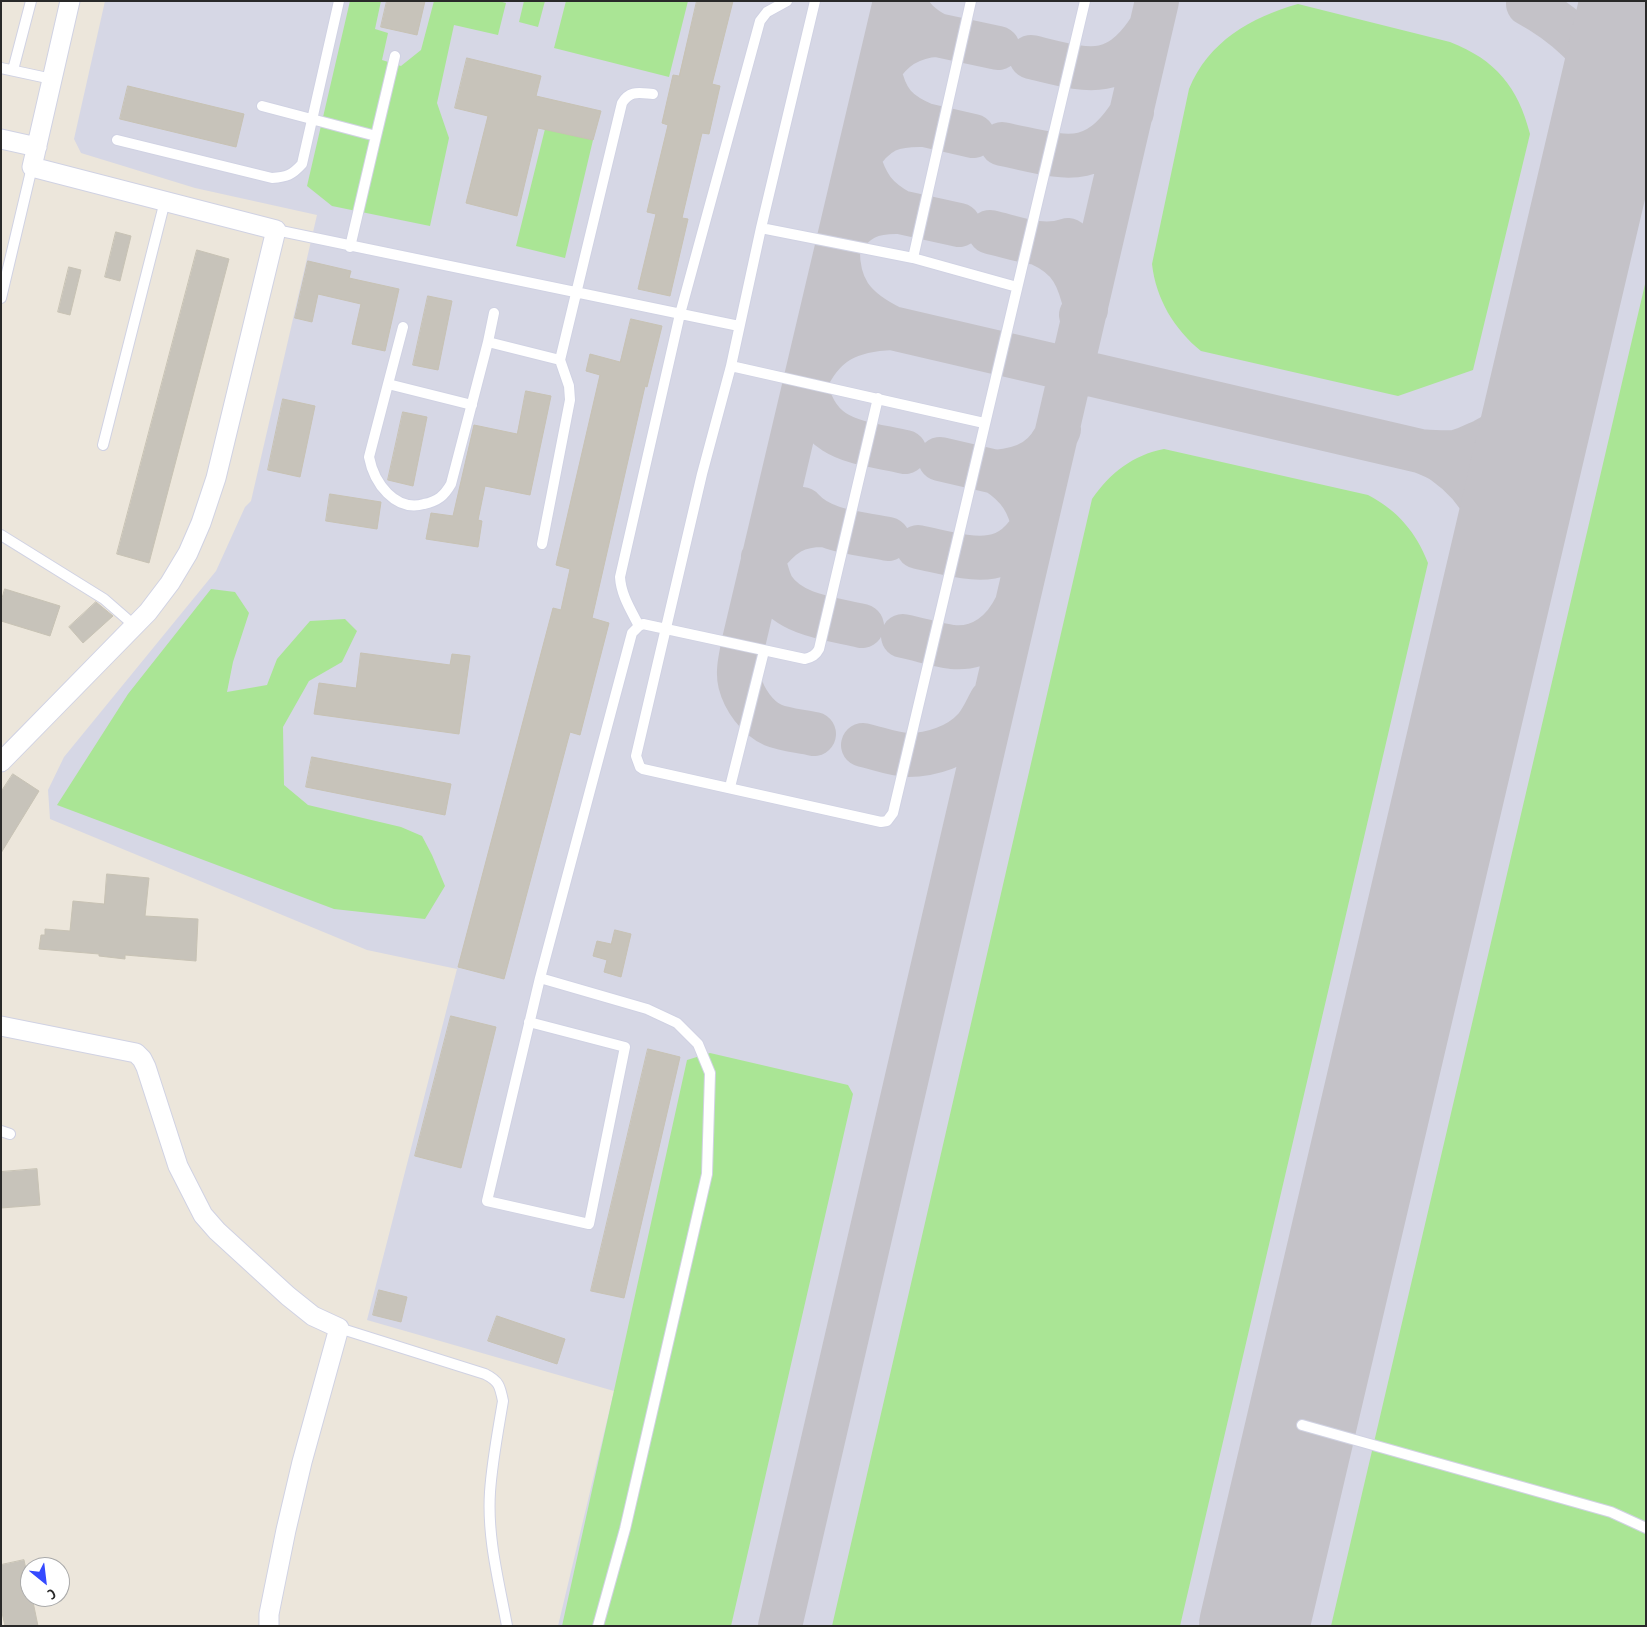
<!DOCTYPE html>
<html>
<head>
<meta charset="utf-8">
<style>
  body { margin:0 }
  #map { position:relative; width:1647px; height:1627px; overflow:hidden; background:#ece6db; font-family:"PT Sans Narrow",sans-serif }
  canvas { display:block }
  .frame { position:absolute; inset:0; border:2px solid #292929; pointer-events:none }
  .north { position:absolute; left:20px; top:1557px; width:50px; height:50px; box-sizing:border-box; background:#fff; border:1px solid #a9a9a9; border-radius:50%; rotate:151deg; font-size:14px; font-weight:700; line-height:20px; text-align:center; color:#292929 }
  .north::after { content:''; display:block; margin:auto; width:18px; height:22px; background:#354aff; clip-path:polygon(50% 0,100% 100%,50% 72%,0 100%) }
</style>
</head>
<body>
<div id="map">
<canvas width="1647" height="1627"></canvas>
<div class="frame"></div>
<div class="north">С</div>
</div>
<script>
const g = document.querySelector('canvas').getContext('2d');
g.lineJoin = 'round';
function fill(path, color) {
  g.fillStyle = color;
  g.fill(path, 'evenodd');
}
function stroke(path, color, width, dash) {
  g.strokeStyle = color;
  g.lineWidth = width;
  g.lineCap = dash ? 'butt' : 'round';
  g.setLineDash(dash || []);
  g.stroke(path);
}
fill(new Path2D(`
  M105 1H1646V1626H558L614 1391 367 1320 457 969 367 950 50 819 48 790 64 757 216 571 245 507 251 501 317 215 195 188 81 153 74 139Z`), '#d6d7e5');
fill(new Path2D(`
  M350 1H381L375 29 388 33 382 60 401 66 421 50 434 1H499L506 3 498 35 454 25 437 103 449 138 430 226 332 206 307 186Z
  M524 1H545L538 27 519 22Z
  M566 1H688L669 77 554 48Z
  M1298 4 1450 42C1496 60 1518 87 1530 134L1473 370 1398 396 1201 351C1174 329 1156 299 1152 264L1189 89C1208 42 1251 17 1298 4Z
  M545 129 593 140 565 258 516 246Z
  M1646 280V1626H1331Z
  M1164 449 1368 495C1398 511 1416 532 1428 563L1180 1626H832L1092 499C1110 473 1133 455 1164 449Z
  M211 589 235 592 249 613 233 662 227 692 267 685 277 659 310 621 345 619 357 631 342 662 309 681 283 727 284 785 308 805 401 827 422 836 432 855 445 886 425 919 334 909 57 805 128 694Z
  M710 1053 848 1085 853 1094 731 1626H562L687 1060Z`), '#aae595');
stroke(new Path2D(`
  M904 1C911 18 922 27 937 35 911 36 892 48 879 70 886 101 896 113 925 125 892 124 877 130 858 158 867 186 875 198 900 212 870 211 856 219 838 243 836 288 853 309 892 328 849 330 823 342 805 383 817 442 855 441 905 452
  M1528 4C1565 24 1594 51 1615 88
  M937 35 998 48
  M1031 57C1086 70 1116 83 1151 27
  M925 125 973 136
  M1002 144C1062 156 1094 173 1132 112
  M900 212 959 225
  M990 232C1016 238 1042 249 1068 240
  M1040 244C1071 258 1079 277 1086 309L1081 315
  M892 328 1420 451C1432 452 1443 453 1455 452 1465 450 1474 445 1483 441 1516 425 1532 404 1548 373
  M1420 451C1428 454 1438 458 1445 463 1482 489 1500 528 1501 573
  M940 459 996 472
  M802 509C822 532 860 533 888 539
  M826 525C795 524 782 535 763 558 766 568 768 579 773 588 791 616 833 619 862 626
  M1034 530C1030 503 1018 486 996 472 1027 469 1047 459 1059 429
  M918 547C967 557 1008 574 1036 520
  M903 636C919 639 936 645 952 647 982 650 1004 631 1016 606
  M814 734C801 731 785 730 773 725 757 718 744 699 740 683 737 671 741 657 743 645L895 1
  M863 745C877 748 894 755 908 755 932 755 959 746 975 728 982 720 986 710 991 701
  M780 1626C905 1084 1031 543 1157 1`), '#c4c2c8', 44);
stroke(new Path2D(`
  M1254 1626 1635 1`), '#c4c2c8', 110);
const building = new Path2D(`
  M387 1H425L417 35 381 27Z
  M697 1H733L712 84 720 86 709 134 702 133 682 218 688 219 670 296 638 289 656 214 647 212 668 125 662 123 673 75 679 76Z
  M467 58 541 76 536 96 601 111 593 140 538 128 517 216 466 203 488 116 455 108Z
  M128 86 244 114 236 147 120 119Z
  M116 232 131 236 120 281 105 277Z
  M197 250 229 259 149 563 117 554Z
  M308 261 351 271 349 278 399 289 385 351 352 344 361 304 318 294 312 322 295 318Z
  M69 267 81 270 70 315 58 312Z
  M428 296 452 301 438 370 413 365Z
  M631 319 662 326 647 387 645 386 592 618 609 623 580 735 570 732 504 979 458 967 553 608 561 610 570 569 556 565 600 375 586 371 590 354 620 362Z
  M526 391 551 396 530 495 485 486 478 520 482 521 478 547 426 539 431 513 453 516 474 425 517 434Z
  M283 399 315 406 300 477 268 470Z
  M403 412 427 417 413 486 388 480Z
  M330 494 381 502 377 529 326 521Z
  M5 589 60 606 50 636 1 621V602Z
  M96 602 113 616 83 643 69 627Z
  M361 653 450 665 452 654 470 656 459 734 314 714 319 683 356 688Z
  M312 757 451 784 445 815 306 787Z
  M13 774 39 791 1 853V792Z
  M107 874 149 878 145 916 198 919 196 961 125 955V959L99 956V954L39 949 41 935H45V929L70 931 73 901 104 904Z
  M615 930 631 934 621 977 604 972 607 960 593 956 597 941 611 944Z
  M451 1016 496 1027 461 1168 415 1156Z
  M648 1049 680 1057 624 1298 591 1291Z
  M37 1169 40 1205 1 1208V1172Z
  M379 1290 407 1297 401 1322 373 1315Z
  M497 1316 565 1339 557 1364 488 1341Z
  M24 1560 30 1588V1597H32L38 1626H5L1 1608V1565Z`);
fill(building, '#c7c3ba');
stroke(building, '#c7c2b4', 1);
const lane = new Path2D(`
  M815 1 761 228 731 366 702 474 636 756 640 767 643 769 881 822 887 821 893 813 1085 1
  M1 68 52 79
  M13 70 31 1
  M262 106 376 136 350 247
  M376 136 395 56
  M117 140 272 178C287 177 292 175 302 164L339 1
  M761 228 913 258 971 1
  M276 230 739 326
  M913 258 1017 287
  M1 298 32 167
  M488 342 494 313
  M731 366 984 423
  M388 384 403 327
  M472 405 388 384 369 457C374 483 395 512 424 504 438 501 444 496 451 484L488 342 560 360
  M103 445 165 201
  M1 535 104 599 135 626
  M542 544 570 400 569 386 560 360 622 103C630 90 639 93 653 94
  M639 626C631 610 621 595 620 577L680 314 760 21 767 12 787 1
  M730 787 764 651
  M540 978 632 633 639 626 643 624 805 659C812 657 816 655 819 649L878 398
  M529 1022 625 1047 589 1224 487 1201 540 978 647 1009 677 1023 698 1044 710 1073 707 1174 625 1529 598 1626
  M1 1131 10 1134
  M339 1328 485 1374C499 1381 500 1386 503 1401 498 1431 492 1462 490 1492 487 1538 499 1582 507 1626
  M1302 1425 1611 1512 1646 1528`);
const street = new Path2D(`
  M1 139 37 147
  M1 762 148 612 170 583 188 553 201 523 216 478 276 230 32 167 70 1
  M1 1026 136 1053 142 1059 146 1067 178 1166 203 1215 217 1231 288 1296 313 1316 339 1328 302 1462 286 1530 269 1614V1626`);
stroke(lane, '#d0d2e3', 12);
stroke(street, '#d0d2e3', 21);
stroke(lane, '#fff', 10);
stroke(street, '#fff', 19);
</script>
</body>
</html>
